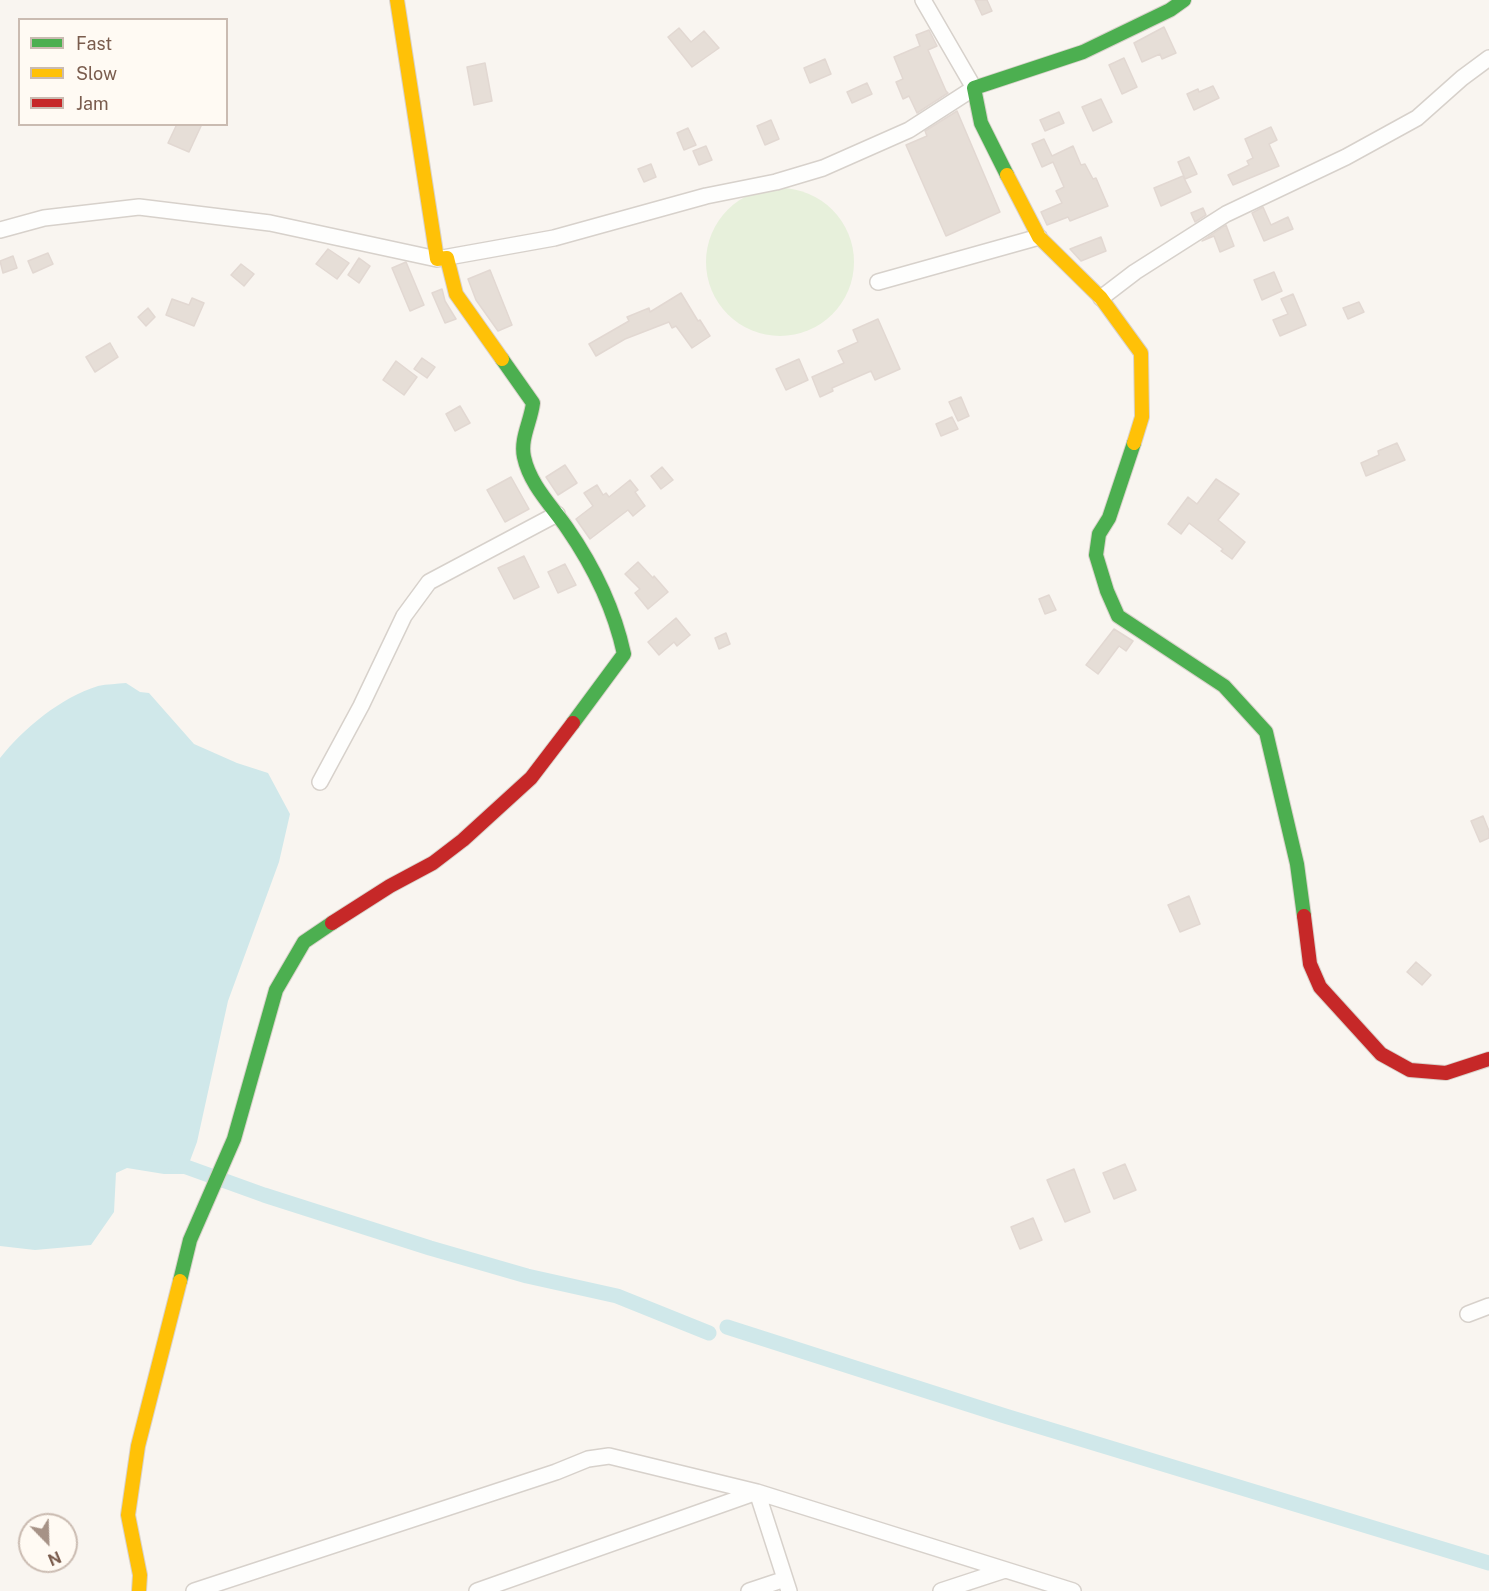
<!DOCTYPE html>
<html>
<head>
<meta charset="utf-8">
<style>
  body { margin:0 }
  #map { position:relative; width:1489px; height:1591px; overflow:hidden; background:#f9f5f0; font-family:"Public Sans",sans-serif }
  canvas { display:block }
  .legend { position:absolute; left:18px; top:18px; width:210px; height:108px; box-sizing:border-box; background:#fffaf3; border:2px solid #cabbb1; margin:0; padding:8px 10px; list-style:none; font-size:18px; color:#7a5c4d }
  .legend li { display:flex; align-items:center; gap:12px; height:30px }
  .legend b { width:30px; border:2px solid #cabbb1 }
  .north { position:absolute; left:18px; top:1513px; width:60px; height:60px; box-sizing:border-box; background:#fffaf3; border:2px solid #cabbb1; border-radius:50%; rotate:157deg; font-size:16px; font-weight:700; line-height:24px; text-align:center; color:#7a5c4d }
  .north::after { content:''; display:block; margin:auto; width:21px; height:27px; background:#a69286; clip-path:polygon(50% 0,100% 100%,50% 72%,0 100%) }
</style>
</head>
<body>
<div id="map">
<canvas width="1489" height="1591"></canvas>
<ul class="legend">
<li><b style="height:8px;background:#4caf50"></b>Fast</li>
<li><b style="height:8px;background:#ffc107"></b>Slow</li>
<li><b style="height:8px;background:#c62828"></b>Jam</li>
</ul>
<div class="north">N</div>
</div>
<script>
const g = document.querySelector('canvas').getContext('2d');
g.lineJoin = 'round';
function fill(path, color) {
  g.fillStyle = color;
  g.fill(path, 'evenodd');
}
function stroke(path, color, width, dash) {
  g.strokeStyle = color;
  g.lineWidth = width;
  g.lineCap = dash ? 'butt' : 'round';
  g.setLineDash(dash || []);
  g.stroke(path);
}
fill(new Path2D(`
  M706 262a74 74 0 1 1 148 0a74 74 0 1 1-148 0Z`), '#e7f0db');
fill(new Path2D(`
  M126 683 140 692 149 693 194 744 237 763 268 773 290 814 279 862 228 1001 197 1142 185 1174H164L127 1168 116 1173 114 1212 91 1245 35 1250 0 1246V758C24 728 60 698 98 686 107 684 117 684 126 683Z`), '#d0e8ea');
stroke(new Path2D(`
  M167 1160 264 1195 430 1248 527 1276 617 1296 709 1333
  M727 1327 1005 1416 1489 1563`), '#d0e8ea', 15);
const building = new Path2D(`
  M975 0H987L992 11 982 15Z
  M1164 27 1176 53 1162 59 1160 54 1142 62 1134 43Z
  M679 28 691 42 704 31 719 48 692 67 668 37Z
  M929 30 937 46 928 50 946 91 948 93 917 113 909 96 903 99 896 82 903 79 894 57 920 46 916 35Z
  M1124 58 1137 87 1122 94 1109 65Z
  M825 59 831 74 810 83 804 68Z
  M485 63 492 101 474 105 467 67Z
  M867 83 872 94 852 103 847 92Z
  M1213 86 1219 98 1194 110 1187 94 1198 89 1199 92Z
  M1101 99 1112 122 1093 131 1082 107Z
  M957 111 1000 212 946 236 906 145 927 136 925 131Z
  M1059 112 1064 123 1045 131 1040 120Z
  M771 120 779 139 765 145 757 126Z
  M177 124H202L189 152 168 143Z
  M1271 127 1277 140 1269 144 1279 166 1233 185 1228 175 1249 165 1247 161 1253 158 1245 139Z
  M688 128 696 145 684 150 677 133Z
  M1044 139 1052 156 1073 146 1081 165 1085 164 1093 179 1096 178 1108 206 1070 221 1068 217 1047 225 1041 212 1062 203 1056 191 1064 187 1053 162 1042 167 1032 144Z
  M706 146 712 160 699 165 693 151Z
  M1189 157 1197 174 1185 179 1178 162Z
  M651 164 656 177 644 182 638 169Z
  M1183 176 1191 192 1161 206 1154 188Z
  M1263 207 1271 225 1288 217 1293 229 1264 241 1252 213Z
  M1203 208 1206 215 1195 222 1191 213Z
  M1226 225 1234 246 1220 252 1214 236 1202 241Z
  M1101 237 1106 251 1081 261 1070 249Z
  M328 249 349 263 337 279 316 264Z
  M48 253 53 264 33 273 28 261Z
  M13 256 17 268 3 273 0 261Z
  M359 258 370 266 359 283 348 275Z
  M406 262 424 305 410 311 392 268Z
  M241 264 254 274 244 286 231 275Z
  M490 270 512 325 498 331 476 300 468 279Z
  M1274 272 1282 291 1262 300 1254 280Z
  M442 289 445 301 456 319 445 323 432 293Z
  M681 293 698 321 700 320 710 336 692 348 676 326 672 328 669 322 625 339 596 356 589 344 629 321 627 317 649 308 650 312Z
  M1293 294 1306 325 1280 336 1273 320 1288 314 1281 299Z
  M192 298 204 303 194 326 166 315 172 299 189 305Z
  M1359 302 1364 312 1348 319 1343 308Z
  M148 308 155 317 146 326 138 317Z
  M878 319 900 369 875 380 871 371 832 388 833 391 820 397 812 377 844 363 838 351 858 342 853 330Z
  M110 343 118 357 95 372 86 357Z
  M422 358 435 367 427 378 414 369Z
  M799 359 808 380 786 390 776 369Z
  M396 361 417 377 404 395 383 380Z
  M961 397 969 416 958 421 949 402Z
  M460 406 470 423 455 431 446 414Z
  M952 417 958 429 941 436 936 424Z
  M1397 443 1405 460 1366 476 1361 463 1379 455 1378 451Z
  M565 465 577 483 558 495 546 477Z
  M662 467 673 480 661 489 651 476Z
  M511 477 529 509 505 522 487 490Z
  M1216 479 1239 494 1218 520 1245 542 1232 559 1221 551 1223 549 1189 523 1181 534 1168 524 1188 497 1197 504Z
  M630 480 638 490 635 492 645 506 633 516 628 510 590 539 576 519 593 506 584 493 597 485 603 495 606 493 609 497Z
  M524 556 539 587 514 599 498 568Z
  M638 562 653 578 654 576 668 592 648 609 635 593 640 589 625 574Z
  M565 564 576 585 558 593 548 572Z
  M1049 595 1056 610 1045 614 1039 599Z
  M676 618 690 635 677 646 674 642 659 655 648 642Z
  M1114 629 1133 641 1126 651 1119 646 1098 674 1086 665Z
  M726 633 730 644 719 649 715 638Z
  M1483 816 1489 831V838L1480 842 1471 821Z
  M1189 896 1200 924 1180 932 1168 905Z
  M1416 962 1431 975 1422 985 1407 972Z
  M1125 1164 1136 1190 1114 1199 1103 1173Z
  M1074 1169 1090 1212 1065 1222 1047 1180Z
  M1033 1218 1042 1240 1020 1249 1011 1227Z`);
fill(building, '#e6ded7');
stroke(building, '#e2d8d2', 1.5);
const street = new Path2D(`
  M0 230 44 218 139 207 270 223 437 259 554 238 706 196 776 182 823 168 909 130 974 88 923 0
  M878 282 1039 237
  M1101 298 1135 272 1226 214 1346 157 1417 118 1462 78 1489 58
  M320 782 361 706 404 616 429 582 557 514
  M1468 1314 1489 1306
  M757 1492 789 1591
  M194 1591 556 1472 588 1459 609 1456 757 1492 1073 1591
  M477 1591 757 1492
  M749 1591 785 1579
  M941 1591 1005 1570`);
const fast = new Path2D(`
  M1007 175 981 123 974 88 1083 52 1170 10 1184 0
  M502 359 533 403C531 421 520 439 524 457 530 485 552 506 567 528 594 567 614 608 624 654L573 723
  M1134 443 1109 518 1099 534 1096 555 1107 591 1118 616 1224 686 1266 732 1297 864 1304 916
  M180 1281 190 1240 234 1139 276 990 304 942 332 923`);
const slow = new Path2D(`
  M397 0 437 259 447 258 456 294 502 359
  M1007 175 1039 237 1101 298 1141 353 1142 417 1134 443
  M139 1591 140 1575 128 1515 138 1446 180 1281`);
const jam = new Path2D(`
  M1304 916 1310 964 1320 987 1381 1054 1410 1070 1446 1073 1489 1059
  M332 923 390 886 433 863 463 840 531 778 573 723`);
stroke(street, '#d7d1cb', 18);
stroke(fast, '#d9d2cb', 16);
stroke(slow, '#d9d2cb', 16);
stroke(jam, '#d9d2cb', 16);
stroke(street, '#fefefd', 15);
stroke(fast, '#4caf50', 14);
stroke(slow, '#ffc107', 14);
stroke(jam, '#c62828', 14);
</script>
</body>
</html>
